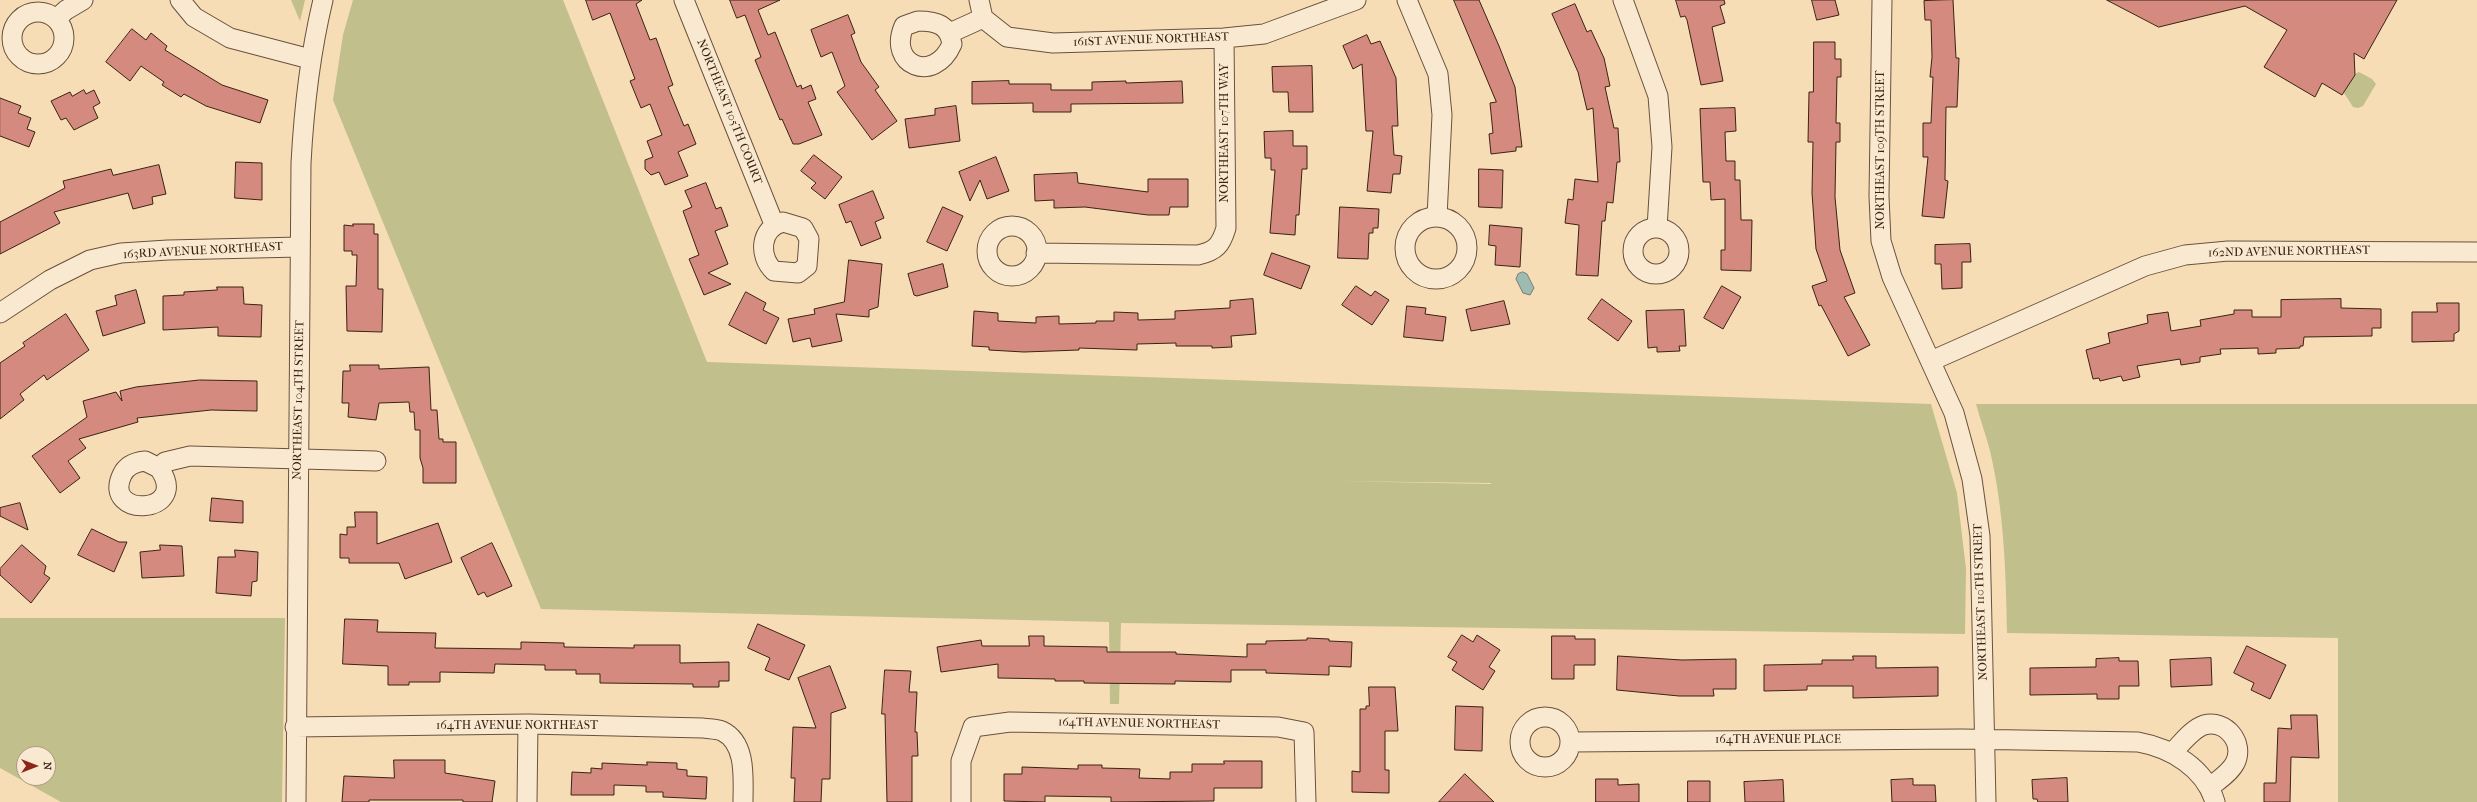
<!DOCTYPE html>
<html>
<head>
<meta charset="utf-8">
<style>
  body { margin:0 }
  #map { position:relative; width:2477px; height:802px; overflow:hidden; background:#f6ddb6; font-family:"IM FELL French Canon",serif }
  canvas { display:block }
  .north { position:absolute; left:16px; top:746px; width:40px; height:40px; box-sizing:border-box; background:#f9e9d0; border:1px solid #ad9984; border-radius:50%; rotate:90deg; font-size:11px; font-weight:700; line-height:16px; text-align:center; color:#3b2213 }
  .north::after { content:''; display:block; margin:auto; width:14px; height:18px; background:#8f2418; clip-path:polygon(50% 0,100% 100%,50% 72%,0 100%) }
</style>
</head>
<body>
<div id="map">
<canvas width="2477" height="802"></canvas>
<div class="north">N</div>
</div>
<script>
const g = document.querySelector('canvas').getContext('2d');
g.lineJoin = 'round';
function fill(path, color) {
  g.fillStyle = color;
  g.fill(path, 'evenodd');
}
function stroke(path, color, width, dash) {
  g.strokeStyle = color;
  g.lineWidth = width;
  g.lineCap = dash ? 'butt' : 'round';
  g.setLineDash(dash || []);
  g.stroke(path);
}
function drawText(font, color, halo, rows, align = 'center') {
  g.font = font + ' "IM FELL French Canon",serif';
  g.lineWidth = 3;
  g.setLineDash([]);
  g.textBaseline = 'middle';
  g.strokeStyle = halo;
  g.fillStyle = color;
  for (const [text, x, y, turn = 0] of rows) {
    g.save();
    g.translate(x, y);
    g.rotate((+turn || 0) * Math.PI / 180);
    g.textAlign = isNaN(turn) ? turn : align;
    if (halo) g.strokeText(text, 0, 0);
    g.fillText(text, 0, 0);
    g.restore();
  }
}
fill(new Path2D(`
  M291 0H305L300 21Z
  M353 0H563L707 362 1931 404 1957 493 1966 569 1965 634 1121 623 1119 704H1110L1109 622 541 609 333 100 343 35ZM1335 481 1491 483V484Z
  M2336 58 2355 74 2359 72 2372 79 2376 84 2363 106 2358 108 2353 107 2344 93H2339L2322 83Z
  M1976 404H2477V802H2338V638L2007 633C2006 572 2004 510 1990 451 1986 435 1980 419 1976 404Z
  M0 618H285L282 802H61L0 768ZM24 754H48V778H24Z`), '#c1bf8b');
const water = new Path2D(`
  M1523 272 1527 274 1534 288 1530 295 1523 293 1516 279 1518 274Z`);
fill(water, '#9dbbb1');
stroke(water, '#767e72', 1);
const building = new Path2D(`
  M586 0H642L636 4 650 40 656 38 673 85 668 87 684 126 688 124 696 144 678 152 688 176 665 185 659 172 651 175 645 169V160L653 157 647 141 662 135 650 104 641 108 630 81 635 79 610 13 593 20Z
  M730 0H780L758 10 768 35 775 32 797 87 801 85 802 89 811 85 816 99 808 102 822 135 799 144H793L782 119 780 120 755 60 761 57 745 15 737 18Z
  M1454 0H1479L1499 46 1515 87 1522 147H1516V151L1491 154 1489 134 1493 133 1490 103 1496 102Z
  M1676 0H1724L1725 4 1720 6 1725 23 1712 27 1723 81 1701 85 1687 20 1685 16 1681 17Z
  M1812 0H1835L1839 15 1817 20Z
  M1953 0 1956 58H1959L1957 107H1946L1945 180 1948 181 1944 218 1922 216 1928 157H1923V123H1931L1933 77H1930L1932 57 1931 20H1925L1924 1Z
  M2107 0H2397L2364 59 2354 53 2355 75 2342 95 2322 83 2315 97 2264 67 2287 30 2245 6 2159 27Z
  M1575 4 1587 32 1591 30 1604 58 1610 86 1605 87 1614 128H1618L1620 162H1617L1613 203 1607 202 1605 221H1602L1598 276 1576 275 1579 225 1565 223 1568 199 1573 200 1575 179 1598 182 1593 108 1587 110 1578 72 1552 14Z
  M848 15 855 33 851 35 861 62 879 87 875 90 897 121 872 140 837 92 845 86 832 52 821 57 811 30Z
  M132 29 146 40 151 33 167 46 165 50 222 85 268 100 260 123 206 106 184 94 181 97 162 85 164 82 141 66 130 81 106 62Z
  M1367 35 1371 44 1380 41 1396 78 1398 126H1392L1394 155 1402 156 1400 174H1393L1391 193 1367 191 1373 131H1366L1362 64 1353 69 1343 46Z
  M1814 42H1835V59H1841V77H1837L1836 123H1840V142H1836L1835 197 1840 250 1855 293 1844 297 1870 345 1848 356 1821 305 1819 306 1812 286 1827 281 1816 249 1812 193 1813 142H1808L1809 92H1813Z
  M1312 66 1313 112H1289L1288 92H1273L1272 67Z
  M1009 81V84H1051V90H1092V82L1126 81V83L1182 81 1183 103 1071 104V112H1033V103L972 104V82Z
  M84 90 86 94 94 90 100 103 93 107 98 118 74 130 66 118 61 120 51 101 70 92 72 96Z
  M0 98 21 106 18 113 31 118 27 129 35 132 29 147 0 136Z
  M956 106 960 141 909 148 905 119 935 115V109Z
  M1735 108 1736 131 1725 132 1726 161H1735V180H1740L1741 220H1752L1751 271 1721 270V250H1725V199L1711 200 1710 182H1703L1700 109Z
  M1293 131V146H1307V169H1302L1299 215H1296L1295 235 1270 233 1275 170H1271V158H1265L1264 132Z
  M814 155 842 177 825 199 811 188 816 183 801 171Z
  M996 157 1009 191 987 199 980 180 970 201 959 172Z
  M236 162 262 163V200L235 198Z
  M159 165 166 194 152 197 153 204 133 209 128 193 54 212 60 223 0 254V222L65 188 63 181 111 169 113 175Z
  M1479 169 1503 170 1502 208 1479 207Z
  M1077 173 1078 183 1148 192V179H1188V207H1170L1169 215H1148L1085 207 1054 208V200L1035 201 1034 175Z
  M706 183 716 209 721 207 728 226 715 231 728 264 708 273 731 284 704 295 689 259 699 255 683 211 692 207 685 191Z
  M873 191 884 218 875 222 881 238 861 246 851 221 846 223 839 205Z
  M943 207 963 216 947 251 927 242Z
  M1340 207 1379 209 1378 228H1373V233H1369L1368 259 1338 258Z
  M353 224H374V234H378V289H383L382 332 347 331 346 286H356L357 255H352V251H344V225L353 226Z
  M1490 225 1522 228 1520 267 1495 265 1496 246 1489 245Z
  M1970 244 1971 262H1962V288L1942 289 1941 264H1935V245Z
  M1272 253 1310 266 1301 289 1264 275Z
  M849 260 882 264 878 307 869 310V317L836 314 842 341 812 347 810 338 793 342 788 319 815 314 814 309 844 302Z
  M943 264 948 287 917 296 914 295 908 274Z
  M1356 286 1371 296 1375 291 1389 300 1372 325 1342 305Z
  M1722 286 1741 297 1723 329 1704 318Z
  M217 287H243L244 304 262 305 261 337 218 336V327L163 330V296L184 295V292L217 290Z
  M136 290 145 323 103 336 96 311 117 305 115 296Z
  M746 292 766 303 763 310 779 318 766 344 729 325Z
  M1253 299 1256 334 1231 336 1232 347 1212 348V346H1176V343L1137 344V350L1079 348V350L1024 352 989 350V347L972 346 974 311 998 313V321L1036 323V317L1059 316V324L1096 323V321H1114V312L1138 313V320L1175 319V311L1230 308V301Z
  M1602 299 1632 321 1618 341 1588 319Z
  M2341 299V308L2381 309V328H2372V336L2304 337 2303 346H2300V348L2276 349V353L2258 354V348L2220 349 2221 354 2200 357V362L2181 365 2180 359 2137 366 2140 377 2123 381 2121 376 2100 381 2099 378 2093 379 2086 350 2110 343 2108 333 2148 323 2147 315 2168 312 2171 331 2201 326 2200 320 2234 314V310H2252V317H2281V300Z
  M1504 301 1510 324 1471 331 1466 310Z
  M2437 303H2459V331L2454 334V341L2412 342V312H2437Z
  M1407 306 1426 308 1425 314 1446 317 1443 341 1404 337Z
  M1684 310 1686 346H1679L1680 351 1657 352V347L1648 348 1646 311Z
  M66 314 89 350 47 380 44 375 20 394 24 400 0 419V363L25 346 23 343Z
  M350 365H379V369L429 367 431 410H437L439 439H443V442H456V483H423V468L420 458V430H415L414 412H410L409 402 379 403 376 420 348 417 349 403H342L343 371H350Z
  M200 380 257 381V411L211 410 137 418 138 422 79 439 86 448 68 461 80 478 60 493 32 456 87 417 83 401 116 392 122 401 120 391 136 387Z
  M212 498 243 501V523L210 521Z
  M20 503 28 530 0 516V508Z
  M355 512H377V544L438 523 452 562 405 579 399 563H349V558H340V534L347 535V527H355Z
  M92 529 119 542H127L114 572 78 555Z
  M492 543 512 586 487 597 484 592 478 595 461 558Z
  M22 545 46 566 44 574 50 578 31 603 0 575V569Z
  M160 545 182 546 184 576 142 578 140 552 160 550Z
  M235 550 258 552 257 581 252 582 251 596 216 593 218 557H235Z
  M345 619 378 620 377 632 436 633 435 648 521 649V642L564 643V647L634 648V645H680V663L729 662V681H719V687H693V684L600 683V674H576V670H545V665L495 664 494 673 440 672V682H409V685H388V666L343 664Z
  M758 624 805 645 789 680 765 670 770 658 748 648Z
  M1462 635 1473 642 1477 635 1500 650 1489 667 1495 671 1483 690 1452 670 1457 662 1448 657Z
  M1029 636H1044V646L1107 647V652H1176V654L1247 657V644H1266V641L1307 640V638L1329 639V641L1352 642 1351 667 1329 666V675L1266 673V670H1231V682L1175 681V684L1084 683V681H1055V679L998 678V664L941 672 937 647 981 640 982 646H1029Z
  M1552 636H1575V639H1595V665H1574V679H1552Z
  M2247 646 2286 665 2270 699 2251 690 2254 683 2234 673Z
  M1618 656 1682 660 1736 659V689H1713L1714 696H1679L1617 690Z
  M1853 656H1876V668L1938 667V696L1853 698V686H1807V690L1764 691V665L1822 664V660H1853Z
  M2119 658V661H2138L2139 686H2119V699H2097V694L2030 695V668L2096 667V659Z
  M2211 658 2212 685 2171 687 2170 660Z
  M830 666 846 708 831 713 830 779H822L821 802H794L795 778H791L793 727 816 728 798 678Z
  M885 670 911 671 909 692H917L915 732H917L918 756H912V802H887L885 714H882Z
  M1369 687H1395L1398 731H1385V770H1389V793L1352 792V771L1360 772V709H1366V706H1369Z
  M1456 706 1483 707 1482 751 1455 750Z
  M2291 715H2317L2319 758 2291 757 2290 802H2264V783H2276L2278 728 2291 729Z
  M394 760H445V773L495 781 492 802H463V800H369V802H342L344 776 394 778Z
  M1224 761H1262V788H1214V801L1111 802V797L1045 796V802L1004 801V774H1022V767L1078 769V765H1102V768L1140 769 1139 778 1170 779V772H1192V764H1224Z
  M647 762 677 763V769L687 770V776L707 777 706 799 663 797V792H646V786L614 785V795H571L572 772 591 773V768L602 769V763L647 765Z
  M1465 774 1494 802H1439Z
  M2067 778 2068 802H2038L2037 799H2033L2032 780Z
  M1596 779H1618V785L1639 784V802H1596Z
  M1913 779V785H1935L1936 802H1892L1891 780Z
  M1783 780 1784 802H1745L1744 782Z
  M1688 781H1710V802H1688Z`);
fill(building, '#d48a7e');
stroke(building, '#3b2213', 1);
const minor = new Path2D(`
  M180 0 194 17 230 38 310 59
  M684 0 774 224
  M979 0 983 18
  M1407 0 1438 74 1442 115 1437 217
  M1623 0 1658 96 1662 147 1657 228
  M1882 0 1879 196 1881 241 1892 277 1954 413 1972 479 1980 536 1986 802
  M12 38a26 26 0 1 1 52 0a26 26 0 1 1-52 0Z
  M56 19 66 10 83 0
  M918 21C937 21 949 25 952 44 934 85 887 65 904 26Z
  M950 33 983 18 1007 37 1053 43 1224 38 1264 34 1356 0
  M1405 248a31 31 0 1 1 62 0a31 31 0 1 1-62 0Z
  M783 222 803 228 809 239 807 266 798 273 774 271C758 256 760 228 783 222Z
  M987 251a25 25 0 1 1 50 0a25 25 0 1 1-50 0Z
  M1633 251a23 23 0 1 1 46 0a23 23 0 1 1-46 0Z
  M1036 253 1198 255C1216 251 1221 245 1226 228L1224 38
  M0 313 50 280 90 260 121 253 168 250 300 247
  M1931 361 2145 266 2185 255 2228 251 2477 252
  M159 468 145 461C135 462 126 466 122 475 101 519 192 515 159 468L165 462 190 456 376 461
  M1520 742a25 25 0 1 1 50 0a25 25 0 1 1-50 0Z
  M295 727 528 724 703 728C709 729 717 729 722 731 747 743 743 779 743 802
  M1570 742 1962 739 2138 742C2171 748 2205 768 2215 802
  M2172 753C2181 744 2192 729 2204 725 2226 719 2245 743 2235 763 2230 773 2217 781 2209 788
  M296 802 301 163C304 107 310 54 323 0
  M527 802 528 724
  M961 802V761L973 727 1010 722 1278 727 1304 732 1306 802`);
stroke(minor, '#6a513c', 21);
stroke(minor, '#f9e9d0', 19);
drawText('12px', '#3b2213', '#f9e9d0', [
  ["161ST AVENUE NORTHEAST",1151,40,-2],
  ["NORTHEAST 105TH COURT",729,112,68],
  ["NORTHEAST 107TH WAY",1225,133,-90],
  ["NORTHEAST 109TH STREET",1881,150,-90],
  ["163RD AVENUE NORTHEAST",203,251,-3],
  ["162ND AVENUE NORTHEAST",2289,252,-1],
  ["NORTHEAST 104TH STREET",299,400,-89],
  ["NORTHEAST 110TH STREET",1981,602,-92],
  ["164TH AVENUE NORTHEAST",1139,724,1],
  ["164TH AVENUE NORTHEAST",517,726],
  ["164TH AVENUE PLACE",1778,740]
]);
</script>
</body>
</html>
